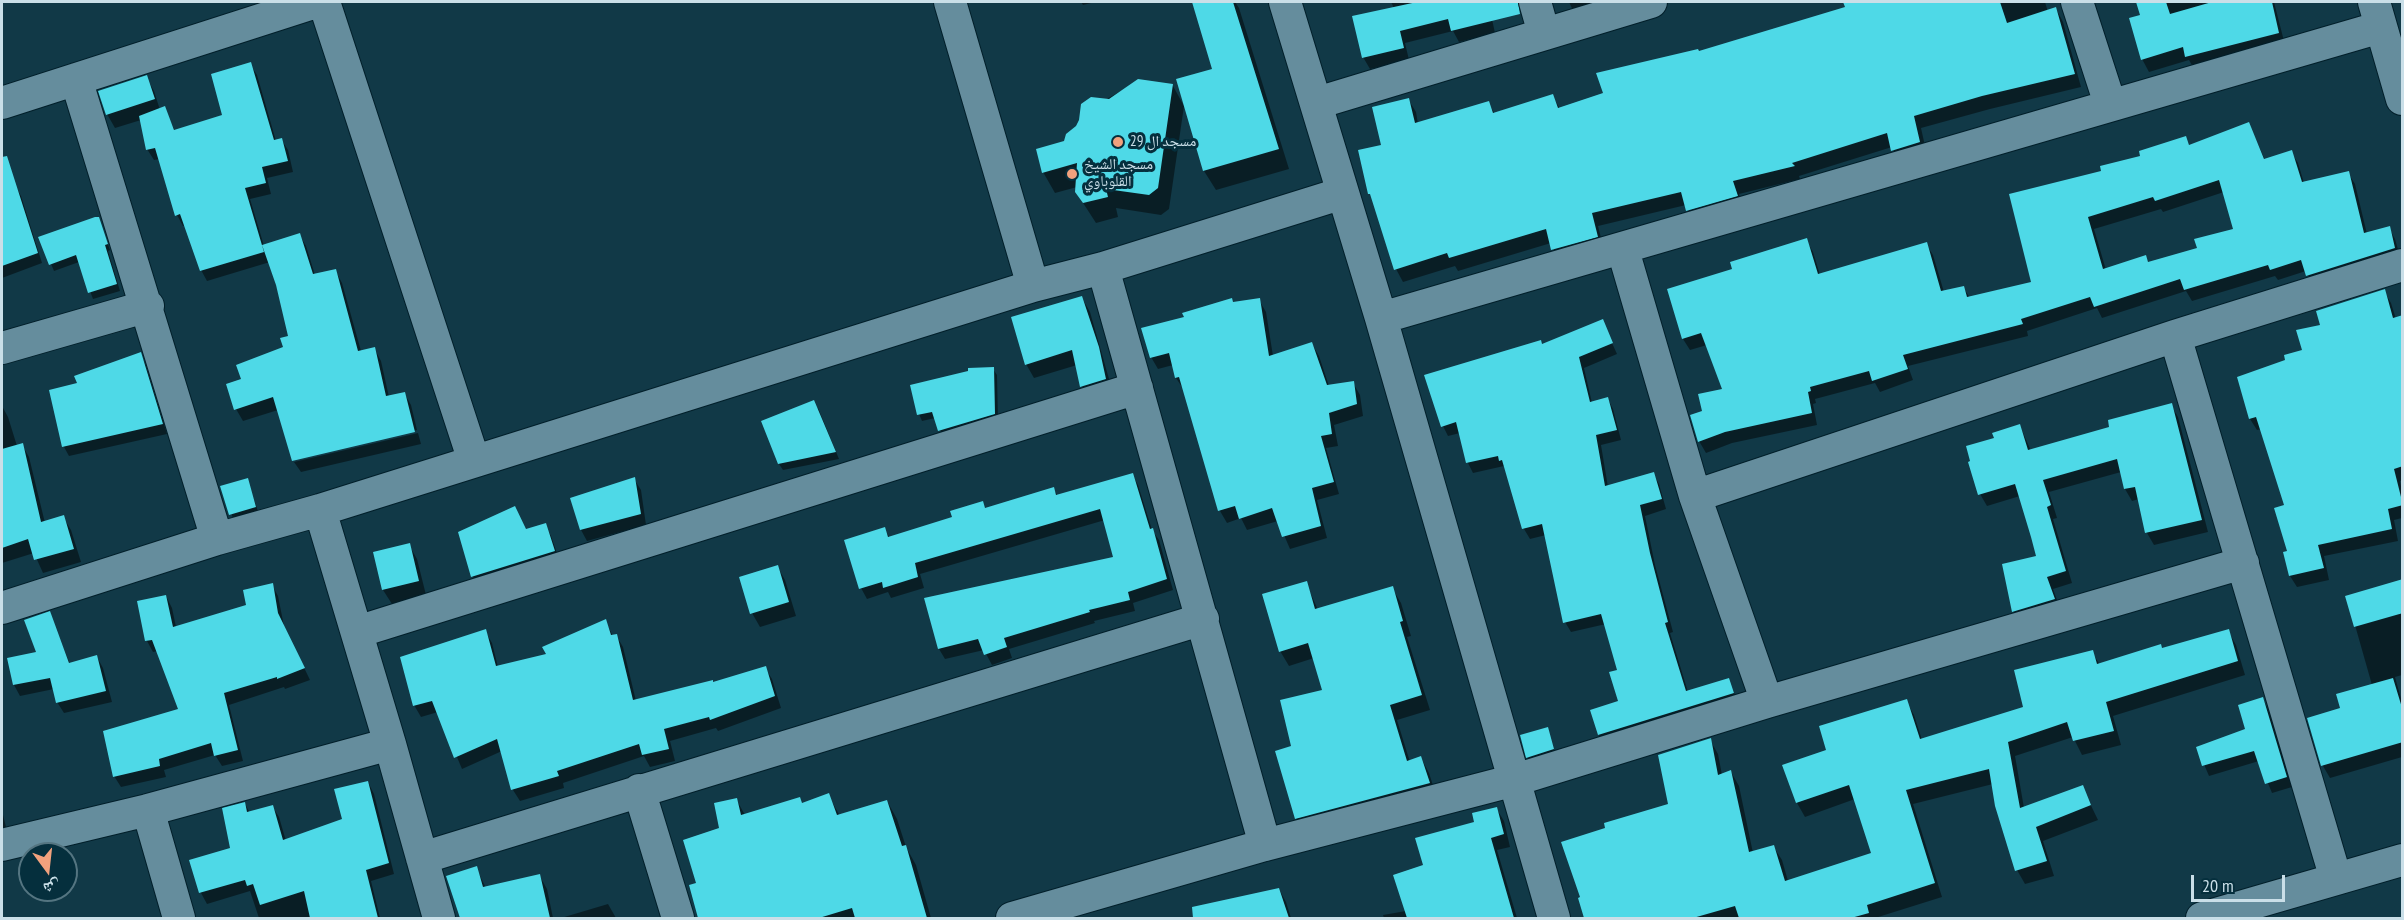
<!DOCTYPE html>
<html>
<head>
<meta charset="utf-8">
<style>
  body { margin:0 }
  #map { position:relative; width:2404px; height:920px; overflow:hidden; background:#113947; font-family:"PT Sans Narrow","Noto Naskh Arabic",sans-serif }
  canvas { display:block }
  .frame { position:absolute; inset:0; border:3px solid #cadfe8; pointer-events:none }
  .north { position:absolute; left:18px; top:842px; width:60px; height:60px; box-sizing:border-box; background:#052f3d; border:2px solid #547581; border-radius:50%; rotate:165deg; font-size:16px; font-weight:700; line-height:24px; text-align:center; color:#cadfe8 }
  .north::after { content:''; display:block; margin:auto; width:21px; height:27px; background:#f1a17d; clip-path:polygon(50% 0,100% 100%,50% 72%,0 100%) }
  .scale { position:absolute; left:2191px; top:875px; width:94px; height:27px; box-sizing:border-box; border:3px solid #cadfe8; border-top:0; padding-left:8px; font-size:18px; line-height:21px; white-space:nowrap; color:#cadfe8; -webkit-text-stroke:4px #052f3d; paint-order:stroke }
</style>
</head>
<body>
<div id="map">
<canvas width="2404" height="920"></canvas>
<div class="frame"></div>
<div class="north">ش</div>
<div class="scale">20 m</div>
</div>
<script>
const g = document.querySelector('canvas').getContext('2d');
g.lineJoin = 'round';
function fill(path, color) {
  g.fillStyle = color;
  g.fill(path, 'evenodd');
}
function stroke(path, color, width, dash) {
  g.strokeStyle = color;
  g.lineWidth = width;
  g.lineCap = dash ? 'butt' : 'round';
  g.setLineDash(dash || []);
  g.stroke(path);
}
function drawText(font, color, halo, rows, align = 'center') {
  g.font = font + ' "PT Sans Narrow","Noto Naskh Arabic",sans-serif';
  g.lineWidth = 6;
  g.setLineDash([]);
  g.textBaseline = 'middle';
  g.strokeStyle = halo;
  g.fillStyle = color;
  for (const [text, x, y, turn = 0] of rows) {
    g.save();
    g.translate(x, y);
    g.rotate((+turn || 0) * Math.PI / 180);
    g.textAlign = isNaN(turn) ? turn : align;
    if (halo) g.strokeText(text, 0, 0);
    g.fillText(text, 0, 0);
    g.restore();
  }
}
fill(new Path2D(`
  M1081 2H1095L1083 5Z
  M1194 2H1235L1239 8 1289 169 1216 190 1204 171 1178 80 1214 70Z
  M1391 2H1518L1490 10 1495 33 1459 42 1453 31 1405 43 1409 60 1370 69 1363 57 1394 8Z
  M1569 2H1636L1577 19Z
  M1852 2H2045L2048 12 2056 9 2063 22 2081 87 1990 109 1921 128 1927 155 1900 163 1892 147 1799 176 1800 179 1739 194 1744 209 1695 223 1686 205 1598 226 1604 250 1560 262 1551 243 1458 271 1455 266 1403 282 1396 269 1383 146 1408 99 1416 112 1418 124 1488 103 1495 114 1552 95 1560 109 1605 94 1699 53 1847 8 1846 3Z
  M2138 2H2274L2285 45 2194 69 2189 60 2149 72 2142 59V16Z
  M250 64 257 75 276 141 281 139 288 150 293 172 267 178 271 194 250 199 264 246 299 234 306 246 315 275 335 270 342 283 361 351 374 348 381 361 389 397 404 393 411 405 417 430 294 459V461L278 410 243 421 236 409 243 380 284 348 290 337 270 262 207 281 201 270 185 225 183 226 177 215 160 159 154 160 147 149 141 120 115 128 107 114 146 77 154 91 160 110 164 108 175 131 224 116Z
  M1173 86 1184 106 1169 209 1161 215 1116 208 1118 217 1096 223 1076 192 1077 187 1055 193 1043 172 1066 143 1105 100 1121 91Z
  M2249 124 2265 160 2291 152 2298 163 2304 183 2348 173 2355 184 2367 234 2389 228 2395 239 2401 260 2314 287 2306 271 2278 280 2275 276 2192 301 2186 291 2102 318 2097 308 2027 331 2028 336 1908 366 1913 380 1880 392 1875 383 1815 399 1816 403 1813 404 1817 425 1732 443 1706 453 1699 441 1704 412 1724 390 1707 345 1690 350 1683 339 1734 270 1806 240 1813 252 1820 275 1926 244 1933 255 1944 292 1963 287 1970 298 2033 283 2103 172 2185 138 2190 146ZM2224 192 2235 230 2199 249 2149 264 2145 256 2106 270 2094 229 2161 209 2163 212Z
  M15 185 21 196 42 263 2 278V190Z
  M99 219 110 250 108 251 120 291 93 299 79 262 54 271 40 238Z
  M2384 291 2391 303 2396 319 2402 317V480L2400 481 2402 492V518L2394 520 2398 541 2324 556 2329 580 2297 587 2290 576 2286 506 2261 429 2257 430 2250 419 2287 361 2303 351 2322 326Z
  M1082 298 1090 312 1113 393 1090 400 1082 386 1077 365 1034 378 1026 364Z
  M1259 300 1266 312 1273 356 1312 344 1319 356 1329 386 1353 383 1360 395 1363 416 1334 425 1338 446 1326 448 1339 494 1317 500 1327 538 1290 549 1278 521 1247 530 1241 518 1227 523 1220 511 1184 390 1176 378 1173 365 1158 369 1151 357 1233 304Z
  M1602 321 1617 354 1584 368 1592 403 1608 399 1613 409 1621 440 1601 445 1608 487 1653 473 1659 484 1666 509 1645 516 1655 565 1673 632 1670 633 1688 692 1728 679 1739 704 1605 745 1599 735 1592 711 1620 702 1619 671 1606 624 1571 632 1565 622 1546 535 1530 539 1524 529 1504 466 1473 473 1468 463 1460 433 1448 436 1443 426 1542 345Z
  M140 354 145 363 167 434 69 456 64 447 78 384Z
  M993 369 997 375 998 420 943 437 935 418 922 421 919 414Z
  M2171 405 2178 417 2208 532 2154 545 2147 533 2139 499 2132 501 2125 489 2121 472 2049 492 2057 518 2053 519 2072 583 2053 589 2061 611 2020 623 2013 611 2038 557 2020 496 1987 506 1980 494 1995 439 2020 426 2031 451 2111 428Z
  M2 406 8 417 17 446 22 445 29 457 45 523 63 517 71 530 81 562 43 573 34 553 2 563Z
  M818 408 839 459 783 470 779 464Z
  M418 433 421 444 301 472 294 462Z
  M1132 474 1138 485 1152 530 1159 540 1173 590 1133 603 1135 611 1094 621 1095 623 1009 649 1012 658 992 665 984 650 945 659 939 649 1115 558 1105 520 920 574 924 588 891 598 888 592 867 599 861 588 884 529 890 538 1053 489 1058 496Z
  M634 479 641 490 646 525 587 541 581 530Z
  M247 480 259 514 234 521 222 488Z
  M545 525 551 536 560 562 479 588 473 577 460 533 526 530Z
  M409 545 417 559 426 595 392 604 383 590 375 553Z
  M777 566 785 580 796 616 760 627 752 613Z
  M2402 581V675L2395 677 2402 702V757L2330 778 2323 766 2309 719 2342 709 2372 685 2347 597Z
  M1306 583 1318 610 1392 588 1401 603 1411 636 1407 637 1430 710 1397 720 1410 762 1421 758 1429 773 1437 798 1305 833 1296 818 1293 747 1324 691 1314 658 1289 666 1280 651Z
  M272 585 278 596 284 626 310 680 285 689 284 687 229 705 243 761 222 766 215 755 164 770 166 777 121 787 114 776 180 710 158 651 153 652 147 641 166 596 172 608 176 627 248 606Z
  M49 613 70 664 97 657 103 668 112 702 64 713 57 702 54 689 20 696 14 685 9 659 38 653Z
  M605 621 613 636 616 635 623 647 636 701 713 684 765 668 772 679 781 708 718 731 716 728 670 741 675 761 650 767 644 756 563 783 564 788 520 801 513 790 502 751 462 769 438 712 421 717 414 705 485 631 492 643 498 667 548 655Z
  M2228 631 2236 645 2245 675 2113 716 2121 745 2082 755 2073 737 2015 756 2024 808 2082 787 2098 820 2043 841 2054 876 2025 884 2017 870 1996 805 1993 784 1913 804 1942 897 1875 918H1586L1580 899 1669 805 1710 740 1718 754 1722 775 1731 772 1739 786 1753 853 1773 846 1782 860 1788 881 1872 854 1855 799 1805 817 1797 803 1828 751 1906 701 1914 715 1922 740 2025 708 2092 652 2100 665Z
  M2263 699 2268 709 2292 787 2272 793 2259 761 2209 776 2197 748 2247 730Z
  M1547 729 1556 756 1532 764 1528 757Z
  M368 782 374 794 394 874 371 881 380 918H259L250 891 207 904 201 893 191 861 232 849 245 804 250 813 272 806 279 817 286 841 343 820Z
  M828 795 840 816 887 801 897 819 906 847 916 865 931 918H701L691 886 698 884 736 799 745 815 803 804Z
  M1496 808 1504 821 1510 847 1497 850 1517 918H1384L1383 915 1406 911 1425 866Z
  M2 811 6 827 2 828Z
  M476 868 486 888 539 875 547 889 553 918H462L461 916Z
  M1279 889 1286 902 1291 918H1222L1217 903Z
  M608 904 616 918H561Z`), '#0007');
fill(new Path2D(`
  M1192 2H1233L1279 149 1203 171 1176 79 1212 69Z
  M1417 2H1518L1520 14 1451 31 1448 19 1400 31 1404 48 1362 58 1352 16Z
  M1843 2H2000L2007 23 2056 7 2075 74 1982 96 1914 116 1920 142 1891 151 1887 133 1792 163 1795 166 1733 181 1738 196 1686 211 1681 192 1592 213 1598 237 1551 250 1546 229 1449 258 1447 253 1394 270 1370 194H1368L1358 150 1381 145 1372 107 1409 98 1415 123 1489 101 1493 113 1553 94 1558 108 1603 93 1596 73 1698 49 1699 51 1845 7Z
  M2136 2H2166L2170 14 2212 2H2272L2279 33 2185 57 2183 47 2141 60 2129 18 2140 15Z
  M251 62 274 140 282 138 288 161 262 167 266 183 245 188 264 252 200 271 180 214 175 216 155 148 146 150 139 116 165 106 174 130 222 115 211 74Z
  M147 75 155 99 106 115 98 91Z
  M1138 79 1173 84 1158 188 1149 195 1106 189 1108 197 1083 203 1075 192 1077 163 1042 173 1036 149 1064 141 1066 134 1076 126 1079 120 1081 104 1091 97 1109 99Z
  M2249 122 2264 159 2292 150 2302 182 2349 171 2364 233 2390 226 2395 248 2306 276 2301 260 2270 270 2268 265 2184 290 2180 279 2094 307 2090 297 2021 319 2023 324 1903 355 1908 369 1872 381 1869 371 1810 387 1811 391 1808 392 1812 413 1725 432 1698 442 1690 415 1702 411 1698 394 1722 389 1701 333 1682 339 1667 289 1732 269 1730 262 1807 238 1818 274 1927 242 1941 291 1964 286 1967 297 2031 282 2009 194 2101 171 2100 166 2140 156 2139 151 2186 136 2189 145ZM2219 180 2233 229 2194 239 2197 248 2148 262 2146 255 2103 269 2088 217 2153 197 2155 201Z
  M7 156 38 253 2 266V157Z
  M95 217H99L108 244 105 245 117 284 88 293 76 255 49 265 38 237Z
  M300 233 313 274 336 269 358 351 375 347 386 396 405 392 415 432 292 461 273 397 234 410 226 384 241 379 236 365 283 347 280 338 288 336 276 285 262 245Z
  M2385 289 2393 318 2403 315V466L2394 469 2403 505 2388 509 2392 529 2318 545 2324 568 2289 576 2283 552 2287 551 2274 508 2284 505 2256 417 2249 419 2237 377 2285 360 2284 355 2302 350 2296 330 2320 325 2316 311Z
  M1082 296 1099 347 1106 379 1080 387 1072 350 1025 365 1011 317Z
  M1232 298 1233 302 1260 298 1269 356 1312 342 1327 385 1354 381 1357 404 1329 413 1332 434 1321 436 1334 482 1312 488 1321 526 1282 537 1272 508 1239 519 1235 506 1218 511 1179 377 1175 378 1169 353 1150 358 1141 328 1184 317 1182 313Z
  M1603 319 1613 343 1579 357 1590 402 1608 397 1617 430 1596 435 1605 486 1654 472 1662 499 1640 505 1650 553 1668 622 1665 623 1686 691 1729 678 1734 693 1598 735 1590 710 1618 701 1609 672 1617 670 1601 614 1563 623 1542 524 1522 529 1502 460 1499 461 1498 456 1466 463 1456 422 1441 427 1424 375 1541 340 1542 344Z
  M141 352 163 424 62 447 49 390 77 383 74 376Z
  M994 367 995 414 938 431 932 412 917 415 910 385 968 371V368Z
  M814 400 836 452 778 464 761 421Z
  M2172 403 2202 520 2145 533 2135 487 2124 489 2117 459 2043 480 2051 505 2047 507 2066 571 2047 577 2055 599 2012 612 2002 564 2036 556 2031 537 2015 484 1978 495 1968 462 1970 461 1966 446 1994 438 1992 433 2020 424 2028 450 2109 427 2108 420Z
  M23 443 41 522 64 515 74 549 34 560 28 539 2 548V449Z
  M1133 473 1150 529 1153 528 1167 579 1128 592 1130 600 1089 610 1090 612 1004 638 1007 647 984 655 978 639 938 649 924 598 1113 557 1100 509 915 563 918 577 883 588 882 582 859 589 844 540 885 527 888 537 952 517 950 511 983 501 985 508 1054 487 1056 495Z
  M635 477 641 514 580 530 570 498Z
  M248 478 256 507 229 515 220 486Z
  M515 506 526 529 546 523 555 551 471 577 458 532Z
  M410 543 419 581 382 590 373 552Z
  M778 565 789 602 750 614 739 577Z
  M2403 579V613L2354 627 2345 596Z
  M1307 581 1315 609 1393 586 1403 621 1400 622 1422 695 1390 705 1407 761 1421 756 1430 783 1295 819 1275 751 1291 746 1280 700 1322 690 1308 643 1279 652 1262 594Z
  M273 583 278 613 305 668 277 679V677L224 693 238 750 214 756 211 743 159 759 160 766 113 777 103 731 178 709 152 640 145 641 137 601 166 595 173 627 246 605 243 590Z
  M50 611 69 663 97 655 106 691 56 703 50 678 13 685 7 658 36 652 24 620Z
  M606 619 611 635 617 634 633 700 713 680V682L766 666 775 696 710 720 709 717 664 729 669 749 642 755 639 744 557 771 559 776 511 790 497 739 454 758 432 701 413 706 400 657 486 629 496 666 546 654 542 647Z
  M2229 629 2238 661 2106 702 2114 731 2073 741 2067 722 2008 742 2020 808 2083 785 2091 805 2036 827 2047 861 2015 871 1995 806 1989 769 1906 790 1935 883 1867 905 1869 913 1851 918H1739L1735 906 1693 918H1584L1578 898 1580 897 1561 842 1605 828 1604 823 1668 804 1658 755 1711 738 1718 775 1731 770 1749 852 1774 845 1785 881 1871 853 1849 785 1796 803 1782 765 1826 750 1819 726 1907 699 1920 739 2023 707 2014 670 2093 650 2097 664 2161 644 2162 648Z
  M2393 678 2403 711V742L2321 766 2307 718 2340 708 2336 694Z
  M2263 697 2287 777 2265 784 2254 751 2202 766 2196 747 2245 729 2238 705Z
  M1548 727 1554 749 1526 758 1520 735Z
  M368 781 389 863 366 870 378 918H310L304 891 260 905 253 884 247 886 245 880 199 893 189 860 230 848 222 808 245 802 247 812 273 805 283 840 342 819 334 789Z
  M829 793 837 815 887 800 902 846 906 845 927 918H855L852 908 819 918H698L689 885 696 883 683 840 719 828 714 803 737 798 741 815 800 797 802 803Z
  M1497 807 1504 834 1491 838 1514 918H1407L1393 875 1423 865 1415 838 1474 822 1472 813Z
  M477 866 483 887 540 874 550 918H460L446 876Z
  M1279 888 1289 918H1193L1192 907Z`), '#4ed9e7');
const minor = new Path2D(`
  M324 2 474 461
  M950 2 1033 286
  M1285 2 1381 318 1554 918
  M1535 2 1544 34
  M2077 2 2110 104
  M2374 2 2402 99
  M76 79 217 539
  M2 103 316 2
  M1317 103 1651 2
  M1623 250 1695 496 1767 702
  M1103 268 1265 845
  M1381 318C1715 223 2047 122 2381 27
  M2175 336 2336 879
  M2 348 148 306
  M1695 496 2175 336 2402 265
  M320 510 390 744 439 918
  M2 608 217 539 320 510 1033 286 1103 268 1343 193
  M357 632 1137 388
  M639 790 678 918
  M148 810 179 918
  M2 845 148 810 390 744
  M422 858 1203 619
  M1012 918 1265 845 1515 780 1767 702 2243 563
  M2202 918 2402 860`);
stroke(minor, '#021f2a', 34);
stroke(minor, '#658d9d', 32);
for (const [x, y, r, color] of [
  [1118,142,6,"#f1a17d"],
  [1072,174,6,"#f1a17d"]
]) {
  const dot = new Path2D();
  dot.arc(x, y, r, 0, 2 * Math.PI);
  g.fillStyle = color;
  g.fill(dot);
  stroke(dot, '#052f3d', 2);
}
drawText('15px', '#cadfe8', '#052f3d', [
  ["مسجد ال 29",1130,142],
  ["مسجد الشيخ",1084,165],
  ["القلوباوي",1084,182]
], 'left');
</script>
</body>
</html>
